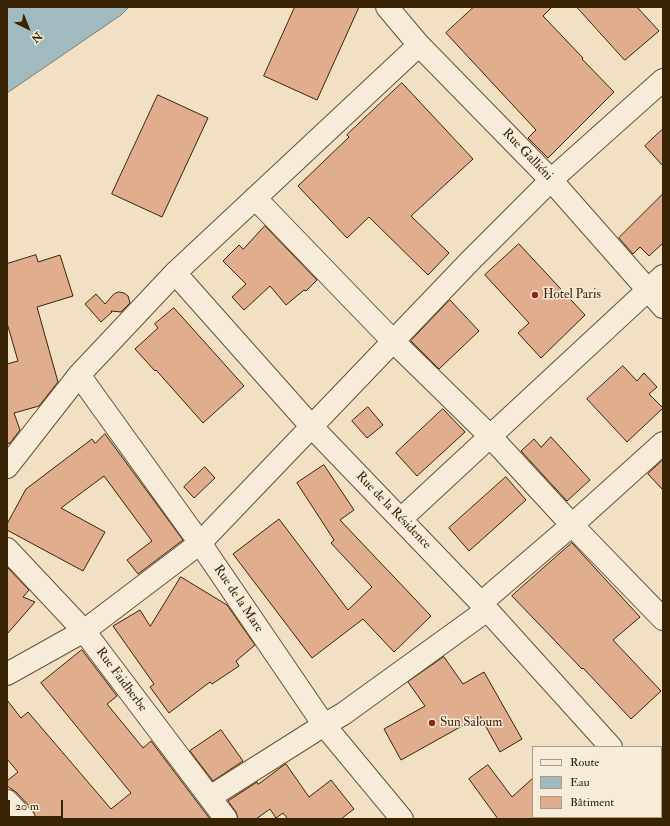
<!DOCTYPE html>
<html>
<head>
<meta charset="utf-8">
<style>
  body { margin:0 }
  #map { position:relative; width:670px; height:826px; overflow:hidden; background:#f2e0c5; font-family:"IM FELL Double Pica",serif }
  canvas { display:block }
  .frame { position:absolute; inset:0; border:8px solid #392305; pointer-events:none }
  .legend { position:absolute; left:532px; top:746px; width:130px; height:72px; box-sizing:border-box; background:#f7ebd9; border:1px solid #ab9b84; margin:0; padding:5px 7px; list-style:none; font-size:12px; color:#392305 }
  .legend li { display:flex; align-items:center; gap:8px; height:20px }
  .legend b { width:20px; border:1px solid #ab9b84 }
  .north { position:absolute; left:8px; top:8px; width:40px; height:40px; -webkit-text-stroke:3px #f7ebd9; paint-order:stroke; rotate:137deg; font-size:11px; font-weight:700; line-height:16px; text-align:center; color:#392305 }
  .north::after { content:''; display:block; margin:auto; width:14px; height:18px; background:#392305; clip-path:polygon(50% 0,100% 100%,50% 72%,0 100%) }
  .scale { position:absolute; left:8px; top:800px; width:55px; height:18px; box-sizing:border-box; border:2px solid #392305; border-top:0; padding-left:5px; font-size:12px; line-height:14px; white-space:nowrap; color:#392305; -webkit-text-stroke:3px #f7ebd9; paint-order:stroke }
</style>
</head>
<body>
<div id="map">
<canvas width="670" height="826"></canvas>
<div class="frame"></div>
<ul class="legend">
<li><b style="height:5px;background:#f7ebd9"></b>Route</li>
<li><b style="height:11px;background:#a1bac0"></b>Eau</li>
<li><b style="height:11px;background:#e0ae8f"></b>Bâtiment</li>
</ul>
<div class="north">N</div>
<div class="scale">20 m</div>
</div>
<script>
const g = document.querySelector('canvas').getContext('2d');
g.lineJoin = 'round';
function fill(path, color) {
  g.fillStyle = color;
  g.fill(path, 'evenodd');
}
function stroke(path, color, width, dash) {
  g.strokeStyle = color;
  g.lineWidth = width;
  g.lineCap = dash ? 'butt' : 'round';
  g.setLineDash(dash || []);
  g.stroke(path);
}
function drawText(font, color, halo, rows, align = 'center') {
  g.font = font + ' "IM FELL Double Pica",serif';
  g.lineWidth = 3;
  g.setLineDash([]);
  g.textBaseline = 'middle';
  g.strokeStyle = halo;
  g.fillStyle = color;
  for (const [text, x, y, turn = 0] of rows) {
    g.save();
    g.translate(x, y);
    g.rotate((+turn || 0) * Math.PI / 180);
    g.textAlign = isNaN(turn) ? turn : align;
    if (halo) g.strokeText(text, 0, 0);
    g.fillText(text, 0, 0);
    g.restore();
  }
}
const water = new Path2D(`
  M7 7H129L121 15 7 93Z`);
fill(water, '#a1bac0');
stroke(water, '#777e75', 1);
const building = new Path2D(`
  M295 7H359L317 100 264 76Z
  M474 7H552L543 16 583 58 582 59 614 92 548 158 528 138 536 130 446 33Z
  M577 7H637L659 31 625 60Z
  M402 83 473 159 411 216 449 253 428 275 369 217 347 238 298 186 349 137 347 135Z
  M158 95 208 118 162 217 112 194Z
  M663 129V166L645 146Z
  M663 194V243L649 256 640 247 633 254 619 238Z
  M265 226 317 280 306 291 304 290 286 305 270 286 244 310 232 297 246 284 223 261 239 245 243 249Z
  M519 244 585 315 541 358 518 333 529 323 485 275Z
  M36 255 38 262 60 255 73 296 37 307 58 382 39 406 14 413 20 430 10 443 7 444V364L18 361 7 323V264Z
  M119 292 124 293 128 296 130 303 121 312 111 311 112 312 101 322 85 304 96 294 105 304 114 294Z
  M450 300 479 331 439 369 411 341Z
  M174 308 244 386 203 423 156 370 155 371 135 349 158 328 155 324Z
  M623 366 637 381 644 373 657 387 649 394 663 408 627 442 587 399Z
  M368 407 383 425 367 438 352 421Z
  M443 409 465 432 417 476 396 453Z
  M105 434 183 540 138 574 127 560 152 541 104 476 61 508 105 532 83 571 7 530V524L26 489 92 439 95 443Z
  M551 437 590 480 567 501 521 451 534 439 541 447Z
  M663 460V490L648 474Z
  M324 465 354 510 340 520 431 616 394 652 363 619 312 658 233 554 279 519 348 610 372 587 331 543 334 540 297 483Z
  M205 467 215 478 194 498 184 487Z
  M506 477 526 500 469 551 449 528Z
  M572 543 640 617 613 640 661 691 631 719 583 668 582 669 512 596Z
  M7 567 29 590 23 597 35 602 7 634Z
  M181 577 227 605 255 645 236 661 239 666 212 684 210 682 169 713 150 687 154 684 113 626 140 610 150 626Z
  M82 650 117 696 107 704 143 748 151 741 210 819H36L33 810 16 792 7 786V781L18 772 7 759V700L21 718 28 712 111 809 131 793 41 683Z
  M444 657 463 684 484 672 522 739 500 752 480 716 401 760 384 729 425 706 408 682Z
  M221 730 243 761 213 781 190 751Z
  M286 764 309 797 331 780 354 809 341 819H288L283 813 276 818 270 809 256 819H238L236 812 228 801 257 782 258 784Z
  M488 765 512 797 533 778V819H498L469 779Z`);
fill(building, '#e0ae8f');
stroke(building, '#392305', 1);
const minor = new Path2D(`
  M387 7 419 45 551 180 663 307
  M255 198 393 341 490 436 572 525 663 619
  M175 273 311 426 481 603 611 747
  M79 375 200 543 324 725 402 819
  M7 467 79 375 175 273 419 45
  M401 519 663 276
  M7 549 84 631 226 819
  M481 603 572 525 663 443
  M7 674 84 631 200 543 471 260 551 180 663 80
  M210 797 324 725 343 714 487 610
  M7 801 24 819
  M661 802 663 804
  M630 819 633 817`);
stroke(minor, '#675235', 24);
stroke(minor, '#f7ebd9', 22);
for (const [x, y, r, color] of [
  [535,295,4,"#8f2418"],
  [432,723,4,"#8f2418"]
]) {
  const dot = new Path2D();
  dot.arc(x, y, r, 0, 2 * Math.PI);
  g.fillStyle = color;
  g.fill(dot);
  stroke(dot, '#f7ebd9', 1.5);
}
drawText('13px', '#392305', '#f7ebd9', [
  ["Rue Galliéni",527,155,46],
  ["Rue de la Résidence",393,511,46],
  ["Rue de la Mare",238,599,56],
  ["Rue Faidherbe",121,680,53]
]);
drawText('13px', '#392305', '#f7ebd9', [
  ["Hotel Paris",543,295],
  ["Sun Saloum",440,723]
], 'left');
</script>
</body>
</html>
